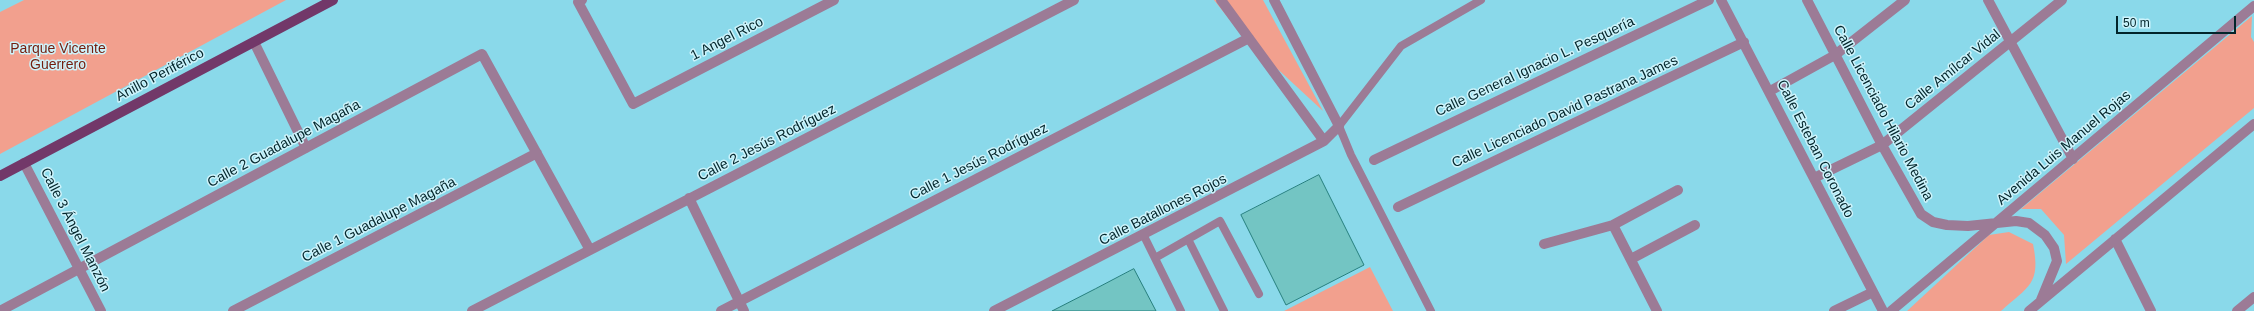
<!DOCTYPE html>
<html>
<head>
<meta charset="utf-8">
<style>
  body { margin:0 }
  #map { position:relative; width:2254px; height:311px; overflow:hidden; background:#8ad9ea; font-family:Arial,sans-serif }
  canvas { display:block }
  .scale { position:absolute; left:2116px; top:16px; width:120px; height:18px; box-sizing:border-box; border:2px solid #02252b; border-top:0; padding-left:5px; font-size:12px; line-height:14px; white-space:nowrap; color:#02252b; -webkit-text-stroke:3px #cdf3fb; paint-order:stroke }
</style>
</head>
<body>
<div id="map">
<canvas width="2254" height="311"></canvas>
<div class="scale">50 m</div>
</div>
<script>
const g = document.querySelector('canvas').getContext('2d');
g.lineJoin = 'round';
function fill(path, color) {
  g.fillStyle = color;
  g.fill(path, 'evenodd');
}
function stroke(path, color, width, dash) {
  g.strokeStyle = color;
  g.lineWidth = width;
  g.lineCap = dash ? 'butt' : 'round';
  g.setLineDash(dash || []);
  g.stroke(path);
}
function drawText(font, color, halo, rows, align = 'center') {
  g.font = font + ' Arial,sans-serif';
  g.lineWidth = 3;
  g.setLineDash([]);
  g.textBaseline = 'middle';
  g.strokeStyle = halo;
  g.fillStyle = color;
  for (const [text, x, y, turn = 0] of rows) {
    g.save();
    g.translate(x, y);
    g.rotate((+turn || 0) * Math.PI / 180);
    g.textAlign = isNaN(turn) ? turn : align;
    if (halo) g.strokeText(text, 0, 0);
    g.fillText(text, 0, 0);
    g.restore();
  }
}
fill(new Path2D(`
  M24 0H286L0 154V12Z
  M1214 0H1263L1323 111 1244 38Z
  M2252 16 2251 37 2254 42V108L2066 264 2064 235 2041 209H2021Z
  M2009 232 2033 244C2041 284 2029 286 2001 311H1907L1989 235Z
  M1370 267 1393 311H1284Z`), '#f2a08e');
const building = new Path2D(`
  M1319 175 1364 265 1286 305 1241 215Z
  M1134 269 1156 311H1052L1095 289Z`);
fill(building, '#73c5c3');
stroke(building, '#277f7d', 1);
stroke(new Path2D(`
  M1144 236 1181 311
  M1188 239 1224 311
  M1155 258 1220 221 1259 294
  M1431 311 1351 155 1339 126 1401 46 1481 0`), '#9c7b96', 8);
stroke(new Path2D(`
  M582 0 578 2 633 104 834 0
  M1221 0 1324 141
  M1721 0 1883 311
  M1807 0 1882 145 1921 214 1933 222 1947 225 1968 226 2016 221 2029 223 2045 235 2054 248 2057 261 2041 300
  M1988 0 2073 159
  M254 42 306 148
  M1770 91 1835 55 1905 0
  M1374 160 1709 0
  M24 163 101 311
  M1814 178 1882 145 2062 0
  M689 198 744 311
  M1398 207 1744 42
  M1613 225 1678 190
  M2115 239 2151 311
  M1544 244 1613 225 1657 311
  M1631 259 1695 225
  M0 311 482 54 590 250
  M233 311 537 153
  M472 311 1074 0
  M721 311 1249 38
  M994 311 1324 141 1339 126 1274 0
  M1834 311 1873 292
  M1891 311 2254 6
  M2029 311 2254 124
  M2237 311 2254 297`), '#9c7b96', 10);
stroke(new Path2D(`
  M0 176 333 0`), '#723869', 10);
drawText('14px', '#02252b', '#cdf3fb', [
  ["1 Angel Rico",727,39,-27],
  ["Calle General Ignacio L. Pesquería",1535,67,-25],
  ["Calle Amílcar Vidal",1953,70,-39],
  ["Anillo Periférico",160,75,-28],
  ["Calle Licenciado David Pastrana James",1565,112,-25],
  ["Calle Licenciado Hilario Medina",1883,113,62],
  ["Calle 2 Jesús Rodríguez",767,143,-27],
  ["Calle 2 Guadalupe Magaña",284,144,-28],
  ["Avenida Luis Manuel Rojas",2064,148,-40],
  ["Calle Esteban Coronado",1815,149,63],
  ["Calle 1 Jesús Rodríguez",979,162,-27],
  ["Calle Batallones Rojos",1163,210,-27],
  ["Calle 1 Guadalupe Magaña",379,220,-27],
  ["Calle 3 Ángel Manzón",75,230,63]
]);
drawText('14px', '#741d0d', '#cdf3fb', [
  ["Parque Vicente",58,49],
  ["Guerrero",58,65]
]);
</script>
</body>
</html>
